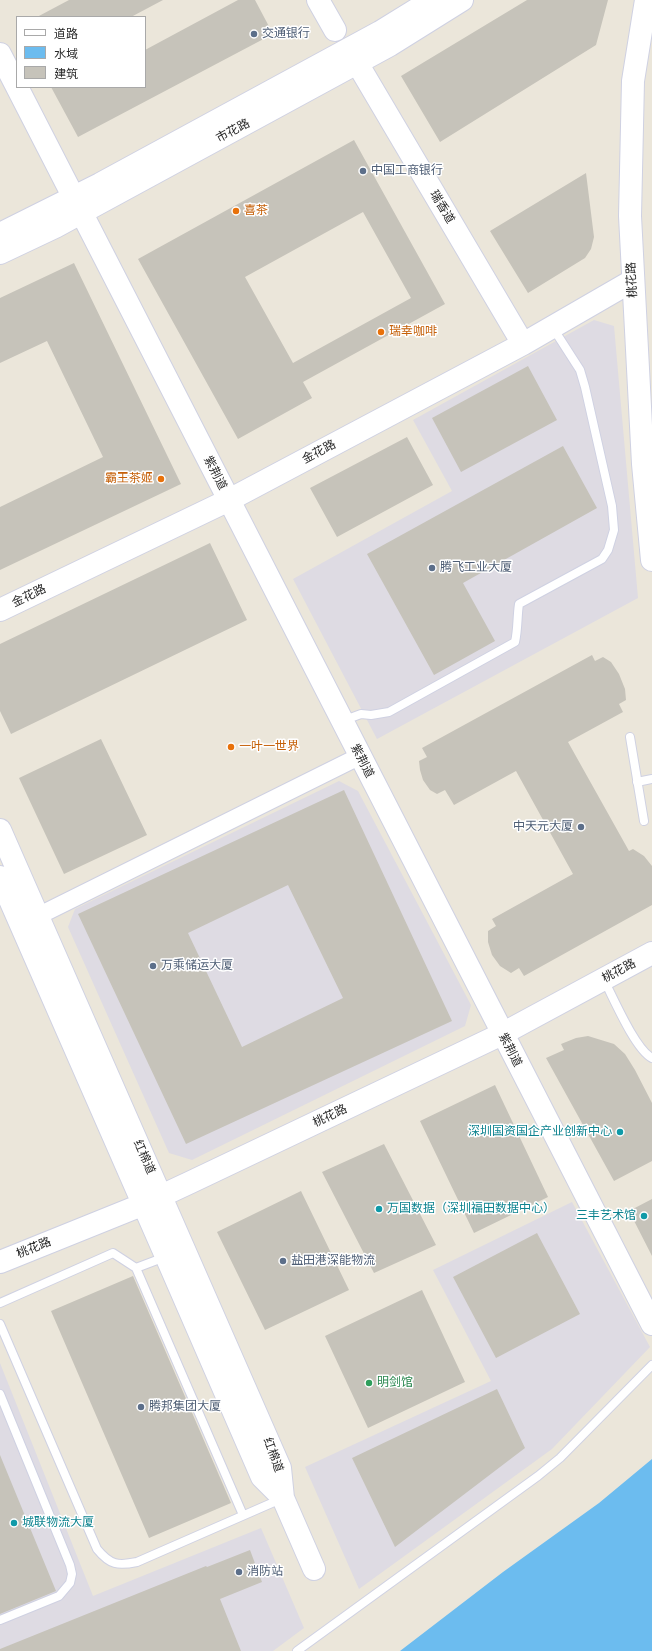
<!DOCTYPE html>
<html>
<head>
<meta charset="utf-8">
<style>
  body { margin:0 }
  #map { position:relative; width:652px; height:1651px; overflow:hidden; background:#ebe6da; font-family:"IBM Plex Sans","Noto Sans SC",sans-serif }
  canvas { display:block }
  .legend { position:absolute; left:16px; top:16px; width:130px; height:72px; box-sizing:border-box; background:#fff; border:1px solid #a9a9a9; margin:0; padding:5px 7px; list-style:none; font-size:12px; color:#292929 }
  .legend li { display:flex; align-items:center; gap:8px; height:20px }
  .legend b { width:20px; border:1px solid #a9a9a9 }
</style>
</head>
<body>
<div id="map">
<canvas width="652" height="1651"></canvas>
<ul class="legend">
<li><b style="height:5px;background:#fff"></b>道路</li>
<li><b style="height:11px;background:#6cbcef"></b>水域</li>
<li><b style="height:11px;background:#c6c3ba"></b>建筑</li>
</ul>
</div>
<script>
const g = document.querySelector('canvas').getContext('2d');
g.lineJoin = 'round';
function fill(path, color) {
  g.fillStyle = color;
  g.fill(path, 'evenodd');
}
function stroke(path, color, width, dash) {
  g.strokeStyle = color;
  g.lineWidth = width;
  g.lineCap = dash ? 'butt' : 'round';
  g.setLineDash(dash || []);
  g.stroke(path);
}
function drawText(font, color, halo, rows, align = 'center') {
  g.font = font + ' "IBM Plex Sans","Noto Sans SC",sans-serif';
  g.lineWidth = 3;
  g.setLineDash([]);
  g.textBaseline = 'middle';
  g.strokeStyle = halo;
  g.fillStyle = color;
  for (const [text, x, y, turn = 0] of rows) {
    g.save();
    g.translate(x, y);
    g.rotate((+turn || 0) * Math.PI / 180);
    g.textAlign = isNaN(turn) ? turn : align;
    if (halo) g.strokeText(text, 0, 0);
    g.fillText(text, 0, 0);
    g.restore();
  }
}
fill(new Path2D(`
  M594 320 614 326 638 598 377 739 293 579 452 491 413 420Z
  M339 781 358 791 471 1005 465 1026 192 1160 169 1153 68 927 75 909Z
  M572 1202 650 1347 552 1449 359 1589 305 1467 491 1381 433 1270Z
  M0 1363 93 1596 261 1528 304 1628 273 1651H0Z`), '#dedbe3');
fill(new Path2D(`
  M652 1459V1651H400L503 1572 599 1503Z`), '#6cbcef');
fill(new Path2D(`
  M69 0H163L131 17H37Z
  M238 0H255L273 34 78 137 51 87H145V50Z
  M527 0H608L596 45 440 142 401 76Z
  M354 140 445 304 303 382 312 398 238 439 138 259ZM363 212 411 298 293 363 245 277Z
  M586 173 594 237 591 249 585 258 528 293 490 231Z
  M74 263 181 484 0 570V507L103 457 47 341 0 363V298Z
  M528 366 557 420 461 472 432 418Z
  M407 437 433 485 337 537 310 488Z
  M563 446 597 508 463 583 495 641 434 675 367 554Z
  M210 543 247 620 11 734 0 711V644Z
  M592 655 595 661 603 657 611 662 619 674 625 689 626 700 619 704 623 712 568 742 629 851 633 849 644 856 652 866V905L524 976 519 968 511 973 500 966 492 955 488 942V931L496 926 492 919 573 874 516 771 454 805 445 790 437 794 430 790 423 780 420 770 419 761 427 757 422 748Z
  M101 739 147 835 64 874 19 778Z
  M344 790 452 1021 186 1144 78 914ZM288 885 343 998 242 1047 188 933Z
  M588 1036 614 1044 625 1054 635 1070 652 1103V1161L614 1181 546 1058 564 1050 561 1044 576 1038Z
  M495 1085 548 1197 474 1233 420 1121Z
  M384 1144 436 1245 374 1273 322 1172Z
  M301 1191 349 1290 265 1330 217 1232Z
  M652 1199V1256L629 1211Z
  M537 1233 580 1314 496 1358 453 1277Z
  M133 1276 231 1503 149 1538 51 1311Z
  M422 1290 465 1382 368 1428 325 1336Z
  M497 1389 525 1448 395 1547 352 1458Z
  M0 1455 56 1591 0 1614Z
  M250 1550 262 1582 220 1599 241 1651H0V1649L206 1566 207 1567Z`), '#c6c3ba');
const lane = new Path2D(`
  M342 721 361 714 371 715 389 712 515 642C518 629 517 617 519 604L602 559 608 550 614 530 612 506 585 387 580 370 553 328
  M630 737 644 821
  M637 782 652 779
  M604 980C614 999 635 1049 652 1058
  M136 1268 165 1257
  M0 1303 113 1253 136 1268 243 1515
  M0 1324 97 1549C110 1565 118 1566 137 1562L281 1499
  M0 1394 70 1565 72 1574 70 1583 59 1596 0 1620
  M297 1651 538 1476 560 1458 652 1365`);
const street = new Path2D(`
  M28 921 360 756`);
const secondary = new Path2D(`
  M318 0 335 30
  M646 0 633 81 630 216 643 464 652 560
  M350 51 523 344
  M0 54 17 87
  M17 87 652 1324
  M0 234 100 184 380 32 432 0
  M0 253 55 227 390 45 462 0
  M0 610 229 500 523 344 632 281
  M0 830 280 1468 283 1498 314 1569
  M0 877 166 1256 262 1477 283 1498
  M0 1262 144 1204 191 1182 502 1034 652 953`);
stroke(lane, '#cfd1e2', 10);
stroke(street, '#cfd1e2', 19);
stroke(secondary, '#cfd1e2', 24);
stroke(lane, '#fff', 8);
stroke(street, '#fff', 17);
stroke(secondary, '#fff', 22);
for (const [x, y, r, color] of [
  [254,34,4,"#5c6f8a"],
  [363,171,4,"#5c6f8a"],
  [236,211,4,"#e8710a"],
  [381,332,4,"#e8710a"],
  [161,479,4,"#e8710a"],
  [432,568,4,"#5c6f8a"],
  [231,747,4,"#e8710a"],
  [581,827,4,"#5c6f8a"],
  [153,966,4,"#5c6f8a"],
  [620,1132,4,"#0f9aa8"],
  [379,1209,4,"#0f9aa8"],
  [644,1216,4,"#0f9aa8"],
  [283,1261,4,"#5c6f8a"],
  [369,1383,4,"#2e9e5b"],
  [141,1407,4,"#5c6f8a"],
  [14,1523,4,"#0f9aa8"],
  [239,1572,4,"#5c6f8a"]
]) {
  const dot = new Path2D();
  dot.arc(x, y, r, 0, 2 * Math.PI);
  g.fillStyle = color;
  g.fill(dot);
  stroke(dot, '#fff', 1.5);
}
drawText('12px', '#4e5e75', '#fff', [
  ["交通银行",262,34],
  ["中国工商银行",371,171],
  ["腾飞工业大厦",440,568],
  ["中天元大厦",573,827,"right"],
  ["万乘储运大厦",161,966],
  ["盐田港深能物流",291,1261],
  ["腾邦集团大厦",149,1407],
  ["消防站",247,1572]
], 'left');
drawText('12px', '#292929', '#fff', [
  ["市花路",233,131,-28],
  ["瑞香道",442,207,59],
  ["桃花路",632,280,-93],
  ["金花路",319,452,-28],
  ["紫荆道",215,473,63],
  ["金花路",29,596,-26],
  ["紫荆道",362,761,63],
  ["桃花路",619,971,-28],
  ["紫荆道",510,1050,63],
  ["桃花路",330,1116,-25],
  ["红棉道",144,1157,66],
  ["桃花路",34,1248,-22],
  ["红棉道",273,1455,70]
]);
drawText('12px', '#c56008', '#fff', [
  ["喜茶",244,211],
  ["瑞幸咖啡",389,332],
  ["霸王茶姬",153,479,"right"],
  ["一叶一世界",239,747]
], 'left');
drawText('12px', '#0d838f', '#fff', [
  ["深圳国资国企产业创新中心",612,1132],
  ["万国数据（深圳福田数据中心）",387,1209,"left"],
  ["三丰艺术馆",636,1216],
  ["城联物流大厦",22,1523,"left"]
], 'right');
drawText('12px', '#27864d', '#fff', [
  ["明剑馆",377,1383]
], 'left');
</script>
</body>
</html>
